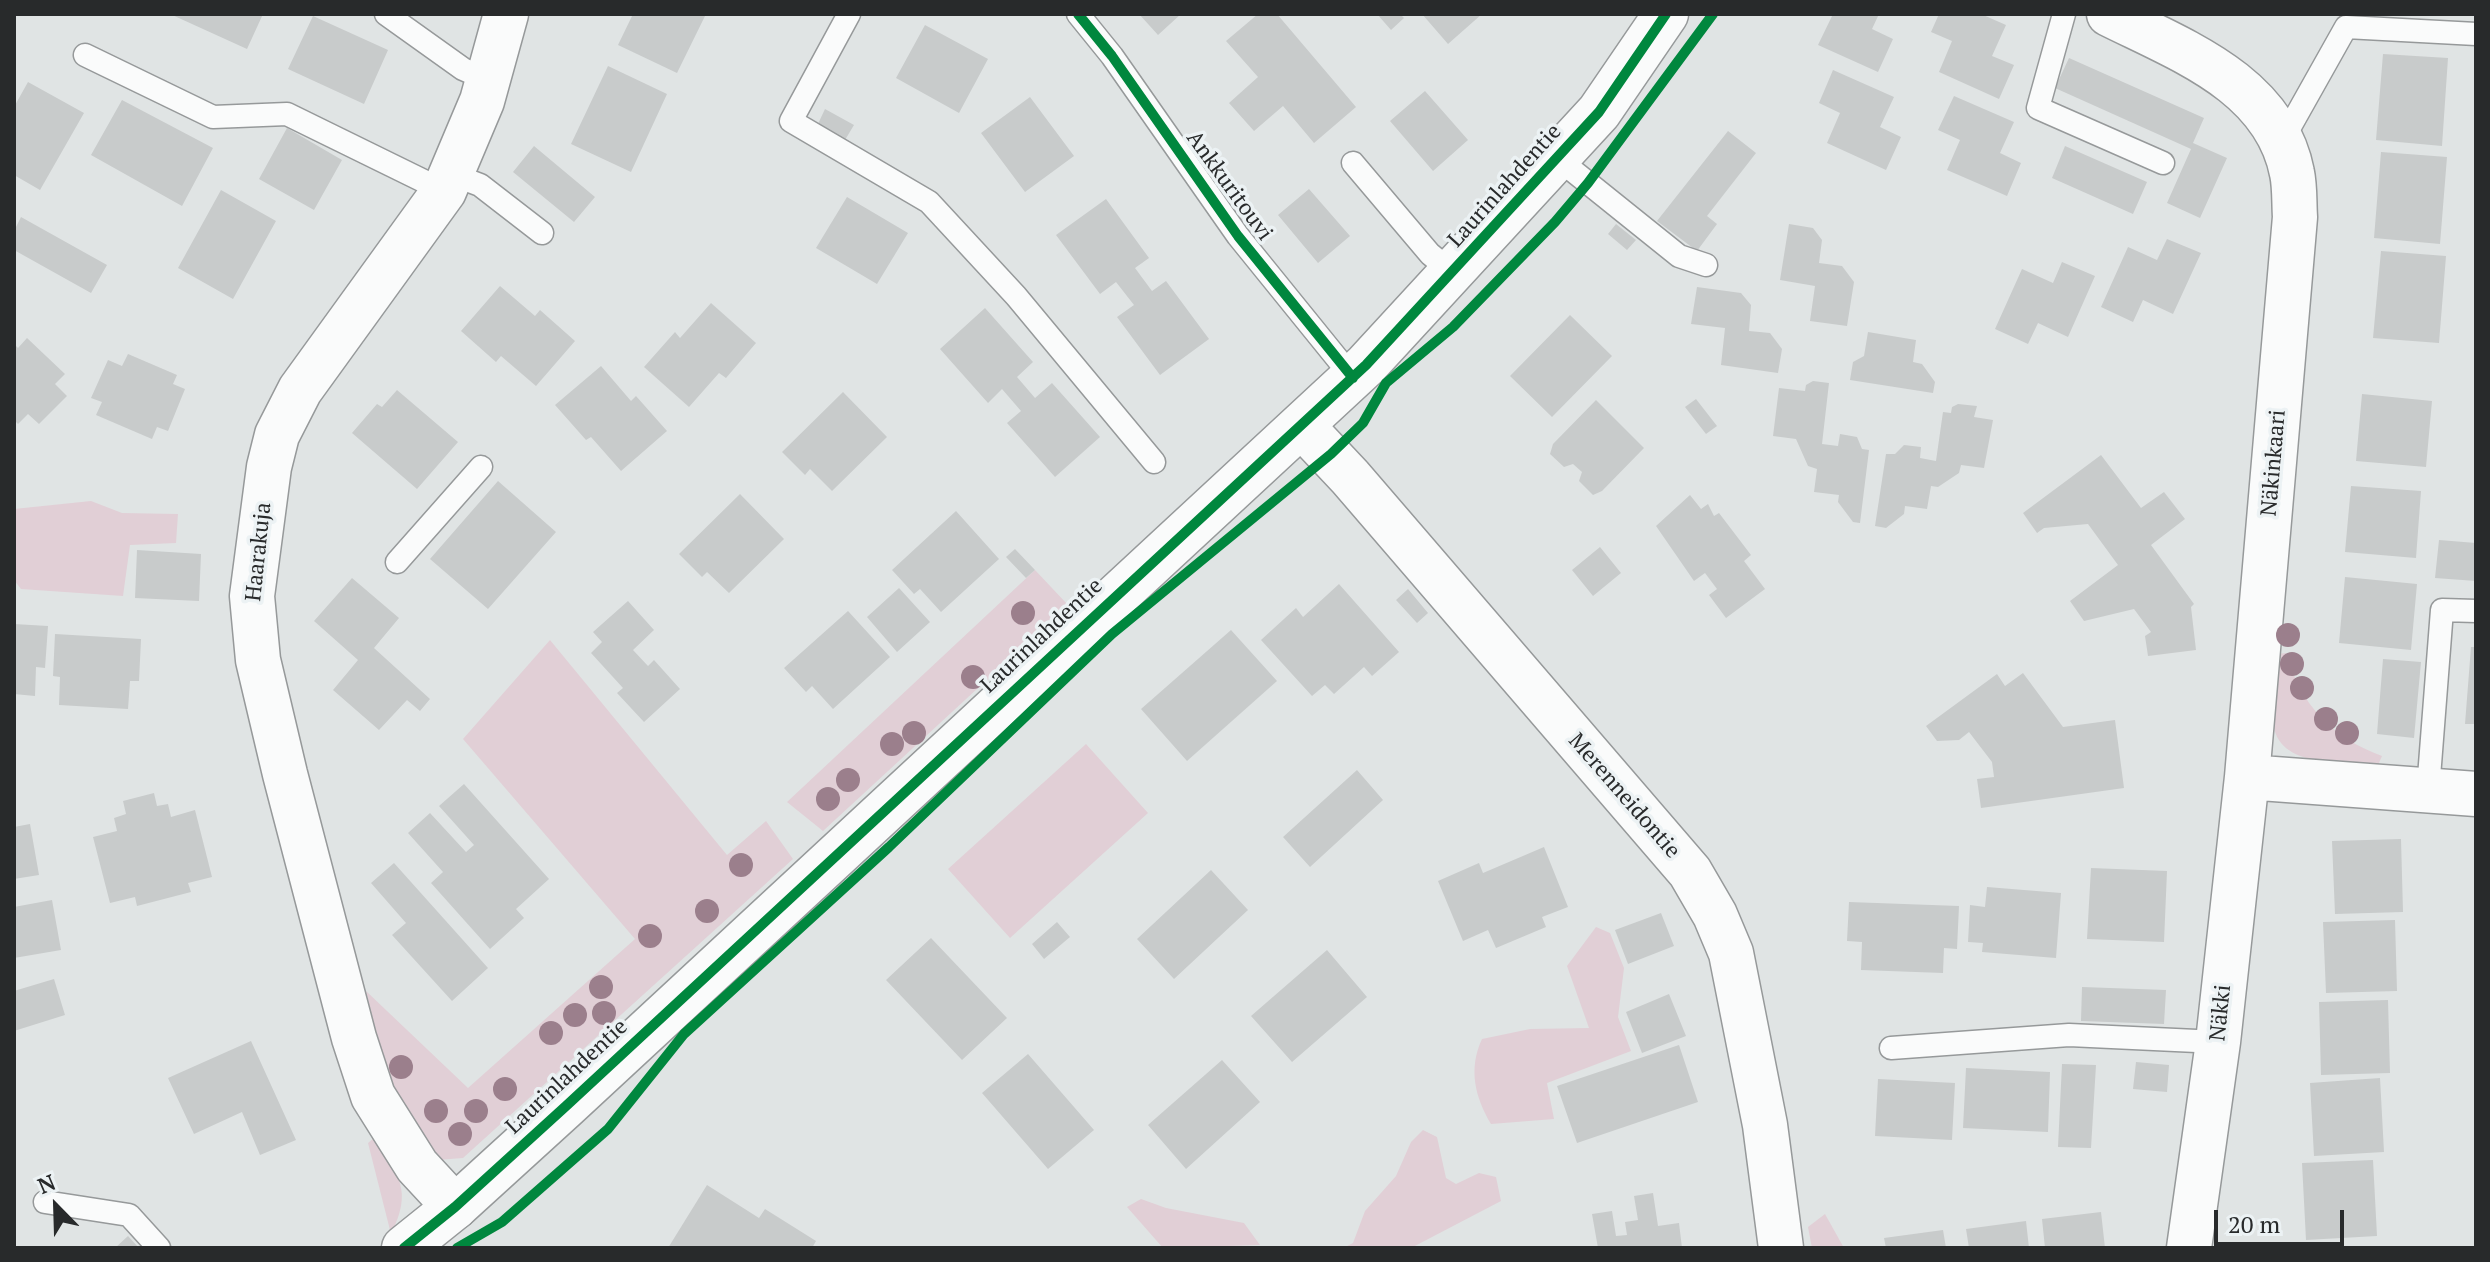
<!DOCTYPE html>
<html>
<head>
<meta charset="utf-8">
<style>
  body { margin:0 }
  #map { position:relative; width:2490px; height:1262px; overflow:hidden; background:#e0e4e4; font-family:"PT Serif",serif }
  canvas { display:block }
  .frame { position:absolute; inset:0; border:16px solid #282a2b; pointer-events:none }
  .north { position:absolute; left:16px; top:1166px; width:80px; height:80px; -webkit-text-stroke:6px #ecf2f4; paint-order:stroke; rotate:337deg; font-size:22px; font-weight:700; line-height:32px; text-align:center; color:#282a2b }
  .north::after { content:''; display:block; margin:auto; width:28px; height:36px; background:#282a2b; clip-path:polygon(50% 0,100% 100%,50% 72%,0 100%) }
  .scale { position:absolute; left:2214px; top:1210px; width:130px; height:36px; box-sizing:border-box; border:4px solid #282a2b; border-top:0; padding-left:10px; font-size:24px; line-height:28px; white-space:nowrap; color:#282a2b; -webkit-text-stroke:6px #ecf2f4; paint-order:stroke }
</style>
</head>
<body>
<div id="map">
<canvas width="2490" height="1262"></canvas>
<div class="frame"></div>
<div class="north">N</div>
<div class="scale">20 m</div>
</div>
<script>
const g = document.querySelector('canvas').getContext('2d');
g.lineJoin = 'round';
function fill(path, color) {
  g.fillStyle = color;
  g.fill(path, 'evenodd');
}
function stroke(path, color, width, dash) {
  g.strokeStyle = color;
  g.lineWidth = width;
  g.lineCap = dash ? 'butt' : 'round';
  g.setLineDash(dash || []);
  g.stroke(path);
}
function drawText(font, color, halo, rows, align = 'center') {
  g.font = font + ' "PT Serif",serif';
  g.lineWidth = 7;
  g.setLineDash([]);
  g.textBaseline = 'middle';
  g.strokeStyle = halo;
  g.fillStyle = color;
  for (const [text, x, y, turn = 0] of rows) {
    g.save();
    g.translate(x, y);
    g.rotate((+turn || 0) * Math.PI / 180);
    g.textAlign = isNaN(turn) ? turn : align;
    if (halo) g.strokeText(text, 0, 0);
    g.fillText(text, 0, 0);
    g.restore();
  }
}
fill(new Path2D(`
  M91 501 122 513 178 514 176 543 130 545 123 596 21 589 14 580V509Z
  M1035 570 1068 605 823 831 787 802Z
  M550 640 727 855 766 821 793 859 463 1158 437 1160 403 1115 380 1050 366 991 468 1088 635 939 463 739Z
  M2286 653C2301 705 2331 737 2382 756L2378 765C2344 762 2277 769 2273 722 2270 700 2275 675 2276 654Z
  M1086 744 1148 813 1010 938 948 869Z
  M1596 927 1610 933 1624 968 1618 1017 1631 1051 1547 1083 1554 1119 1491 1124C1475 1097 1468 1069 1482 1039L1530 1029 1589 1028 1567 966Z
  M1423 1130 1437 1137 1446 1178 1456 1184 1479 1173 1496 1177 1501 1201 1411 1248H1343L1353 1243 1365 1211 1396 1176 1411 1142Z
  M374 1138C399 1176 413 1190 391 1234L368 1143Z
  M1141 1199 1166 1208 1244 1223 1260 1245 1163 1248 1127 1207Z
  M1825 1214 1844 1248H1812L1808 1227Z`), '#e1cfd6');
fill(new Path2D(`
  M170 14H263L247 49Z
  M633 14H706L677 73 618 45Z
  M1139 14H1181L1158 35Z
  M1258 14H1277L1356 107 1314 143 1283 106 1254 131 1229 103 1258 77 1226 41Z
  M1377 14H1400L1404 18 1391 30Z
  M1422 14H1482L1448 44Z
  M1833 14H1879L1872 29 1893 39 1878 72 1818 45Z
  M1939 14H1981L2006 25 1992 56 2014 65 1999 99 1939 72 1952 41 1931 32Z
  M313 16 388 50 364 104 288 69Z
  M925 25 988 59 959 113 896 78Z
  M2383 54 2448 58 2442 146 2376 140Z
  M2069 58 2204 118 2193 143 2227 158 2200 218 2167 203 2191 149 2055 88Z
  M608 66 667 94 631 172 571 144Z
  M1833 70 1894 97 1880 127 1901 137 1886 170 1827 143 1840 113 1819 103Z
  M28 82 84 113 40 190 14 175V107Z
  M1425 91 1468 140 1433 171 1390 121Z
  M1954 96 2014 122 2000 153 2021 163 2007 196 1947 170 1960 140 1938 130Z
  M1030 97 1074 156 1025 192 981 133Z
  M122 100 213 148 182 206 91 155Z
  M825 109 854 125 845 140 817 126Z
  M287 128 342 160 314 210 259 179Z
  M1728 131 1756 153 1707 216 1717 224 1697 251 1657 221Z
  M534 146 595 197 574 222 513 172Z
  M2065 146 2147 182 2133 214 2052 178Z
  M2381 152 2447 157 2440 244 2374 238Z
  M1309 189 1350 236 1318 263 1278 215Z
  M221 190 276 221 233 299 178 268Z
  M847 197 908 233 877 284 816 248Z
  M1106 199 1149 258 1135 268 1152 291 1166 281 1209 339 1160 375 1117 317 1134 305 1116 282 1100 294 1056 235Z
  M21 217 107 265 91 293 14 250V231Z
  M1616 224 1636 240 1627 250 1608 234Z
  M1789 224 1813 228 1822 240 1819 263 1842 266 1854 282 1847 326 1810 321 1815 286 1780 280Z
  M2167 239 2201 253 2173 314 2143 300 2133 322 2101 307 2128 247 2157 260Z
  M2381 251 2446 256 2439 343 2373 338Z
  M2062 262 2095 276 2068 337 2038 323 2028 344 1995 329 2022 269 2053 283Z
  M500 286 535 316 540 310 575 341 536 386 501 356 496 362 461 331Z
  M1697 287 1741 293 1751 305 1749 331 1770 333 1782 349 1778 373 1721 365 1725 328 1691 324Z
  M711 303 756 343 726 378 719 373 689 407 644 367 675 332 680 338Z
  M985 308 1033 362 1017 377 1035 398 1052 383 1100 437 1055 477 1007 423 1021 411 1002 389 988 403 940 349Z
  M1570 315 1612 356 1552 417 1510 376Z
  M1868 332 1916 340 1913 362 1922 364 1935 382 1933 393 1850 380 1853 362 1864 356Z
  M27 338 65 374 55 384 67 396 39 424 28 414 18 424 14 420V344L18 348Z
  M128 354 177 375 173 384 185 389 168 431 157 427 152 439 96 415 102 402 91 398 108 360 122 366Z
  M601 366 631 401 636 396 667 431 621 471 591 437 586 440 555 405Z
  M1813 381 1829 383 1822 444 1838 446 1840 434 1857 437 1862 449 1869 450 1860 523 1853 522 1838 502 1839 495 1814 492 1817 469 1808 466 1796 439 1773 436 1779 388 1805 391 1806 385Z
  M397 390 458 442 417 489 352 433 377 404 382 407Z
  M843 392 887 437 832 491 810 469 805 475 782 452Z
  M2362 394 2432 401 2426 467 2356 461Z
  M1696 399 1717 426 1706 434 1685 407Z
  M1596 400 1644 448 1602 491 1593 495 1579 481 1582 472 1573 464 1564 467 1550 454 1553 444Z
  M1958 404 1977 406 1974 417 1993 420 1984 468 1961 465 1959 473 1938 487 1931 486 1927 509 1905 506 1904 514 1886 528 1875 526 1886 454H1895L1904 445 1921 447 1920 458 1936 461 1943 412 1951 413 1952 407Z
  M2101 455 2141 508 2164 492 2185 519 2151 545 2194 604 2191 607 2196 650 2148 656 2145 636 2151 632 2134 609 2084 621 2070 601 2118 565 2088 524 2044 528 2037 533 2023 513Z
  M498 481 556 532 488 609 430 559Z
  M2351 486 2421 491 2416 558 2345 552Z
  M740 494 784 539 729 593 707 572 702 577 679 554Z
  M1690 495 1701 509 1708 504 1714 516 1719 513 1751 555 1744 561 1765 589 1726 618 1709 595 1717 589 1705 573 1694 581 1656 526Z
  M956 511 999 559 941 612 920 589 914 594 892 570Z
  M2439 540 2476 543V581L2435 578Z
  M1600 547 1621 573 1593 596 1572 570Z
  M1015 549 1035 570 1026 578 1006 557Z
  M137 550 201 554 199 601 135 598Z
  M2345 577 2417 584 2411 650 2339 643Z
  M352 578 399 618 374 648 430 699 420 711 407 700 379 730 333 690 358 660 314 621Z
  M1339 584 1399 652 1372 676 1364 667 1334 694 1325 685 1312 696 1261 640 1296 608 1303 617Z
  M899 588 930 622 897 652 867 617Z
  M1408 589 1428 613 1417 623 1396 600Z
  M628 601 654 630 633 650 648 666 654 660 680 689 644 722 617 693 623 688 591 653 602 642 593 632Z
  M848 611 890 657 833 709 812 686 806 692 784 668Z
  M14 624 48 626 45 668 36 667 35 696 14 694Z
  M1231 630 1277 681 1187 761 1141 709Z
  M55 634 141 639 139 681H130L128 709 59 705 60 677 53 676Z
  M2471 647H2476V724H2465Z
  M2383 659 2421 662 2414 738 2377 734Z
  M2023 673 2063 727 2115 720 2124 788 1981 808 1977 779 1994 777 1992 762 1969 732 1959 740 1937 741 1926 726 1997 674 2005 686Z
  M1357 770 1383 800 1310 867 1283 837Z
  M464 784 549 879 516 909 524 918 490 949 431 883 443 872 408 833 430 813 466 852 474 845 439 806Z
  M154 793 157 806 168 804 171 817 195 810 212 877 188 883 191 892 137 906 135 897 110 903 93 837 117 831 114 818 126 814 123 801Z
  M30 824 39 875 14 879V827Z
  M2401 839 2403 912 2335 914 2332 841Z
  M1544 847 1568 907 1542 917 1546 927 1496 948 1488 930 1463 941 1438 881 1479 863 1483 873Z
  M394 863 488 968 452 1001 392 935 406 923 371 883Z
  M2091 868 2167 871 2164 942 2087 939Z
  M1211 870 1248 910 1174 979 1137 939Z
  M1987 887 2061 893 2056 958 1982 952 1983 943 1968 942 1970 905 1985 907Z
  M52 900 61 950 14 958V907Z
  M1849 902 1959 906 1957 949 1944 948 1943 973 1861 970 1862 942 1847 941Z
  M1661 913 1674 946 1628 964 1615 930Z
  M2395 920 2397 991 2326 993 2323 922Z
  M1057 922 1070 937 1044 959 1032 944Z
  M931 938 1007 1018 962 1060 886 980Z
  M1327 950 1367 997 1292 1062 1251 1016Z
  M54 979 65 1015 14 1031V991Z
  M2082 987 2166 990 2164 1024 2081 1021Z
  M1669 994 1686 1036 1642 1053 1626 1012Z
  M2388 1000 2390 1073 2321 1075 2319 1002Z
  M251 1041 296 1140 260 1155 242 1112 194 1134 168 1078Z
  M1679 1045 1698 1102 1577 1143 1557 1086Z
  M1028 1054 1094 1130 1048 1169 982 1093Z
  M1222 1060 1260 1102 1186 1169 1148 1125Z
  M2136 1062 2169 1065 2167 1092 2133 1089Z
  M2062 1064 2096 1065 2091 1148 2058 1147Z
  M1966 1068 2050 1072 2048 1132 1963 1128Z
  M2380 1078 2384 1152 2314 1156 2310 1083Z
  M1878 1079 1955 1083 1952 1140 1875 1136Z
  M2373 1160 2377 1236 2306 1240 2302 1163Z
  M707 1185 759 1218 765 1209 816 1241 812 1248H668Z
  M1653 1193 1658 1226 1679 1223 1682 1248H1598L1592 1214 1612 1211 1616 1236 1627 1235 1625 1222 1638 1220 1634 1196Z
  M2101 1212 2105 1248H2045L2042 1219Z
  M2026 1221 2029 1248H1969L1966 1229Z
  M1943 1230 1946 1248H1886L1884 1238Z
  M128 1236 139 1248H115Z`), '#c8cbcb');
const lane = new Path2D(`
  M386 14 463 69 488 80
  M849 14 791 121 929 202 1016 296 1154 462
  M1078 14 1112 56 1238 236 1353 378
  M2064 14 2038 108 2163 163
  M85 55 213 117 287 114 444 191
  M2282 141 2346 27 2476 34
  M1557 158 1679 256 1706 265
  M1353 163 1430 254 1453 273
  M451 174 480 185 542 233
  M397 562 481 467
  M2428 790 2442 610 2476 611
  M1891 1048 2069 1035 2218 1042
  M45 1202 129 1215 159 1248`);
const street = new Path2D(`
  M2109 14C2181 50 2275 84 2292 173 2295 187 2294 203 2295 217L2247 777 2476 794
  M1302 426 1350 477 1690 872 1715 915 1731 953 1765 1125 1781 1248
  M455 1207 417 1166 373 1096 354 1038 285 774 258 660 252 596 269 467 277 435 300 390 444 191 482 101 506 14
  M2189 1248 2218 1042 2247 777`);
const secondary = new Path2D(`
  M404 1248 455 1207 566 1106 1366 365 1599 112 1666 14`);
stroke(lane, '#96999a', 25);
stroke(street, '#96999a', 47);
stroke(secondary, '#96999a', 47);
stroke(lane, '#fafbfb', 22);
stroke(street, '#fafbfb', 44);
stroke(secondary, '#fafbfb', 44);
stroke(new Path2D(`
  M1078 14 1112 56 1238 236 1353 378
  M404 1248 455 1207 566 1106 1366 365 1599 112 1666 14
  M457 1248 502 1222 608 1129 684 1034 889 847 1112 634 1331 454 1363 423 1386 383 1453 327 1555 222 1588 183 1713 14`), '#00873e', 10);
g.fillStyle = '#9b7f8c';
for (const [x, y] of [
  [1023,613],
  [2288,635],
  [2292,664],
  [973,677],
  [2302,688],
  [2326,719],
  [914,733],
  [2347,733],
  [892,744],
  [848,780],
  [828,799],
  [741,865],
  [707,911],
  [650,936],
  [601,987],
  [604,1013],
  [575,1015],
  [551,1033],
  [401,1067],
  [505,1089],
  [436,1111],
  [476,1111],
  [460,1134]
]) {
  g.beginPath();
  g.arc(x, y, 12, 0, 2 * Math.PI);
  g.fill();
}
drawText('22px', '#282a2b', '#ecf2f4', [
  ["Ankkuritouvi",1229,186,54],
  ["Laurinlahdentie",1505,186,-48],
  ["Näkinkaari",2274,463,-85],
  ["Haarakuja",259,552,-84],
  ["Laurinlahdentie",1042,636,-43],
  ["Merenneidontie",1624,796,49],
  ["Näkki",2221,1013,-84],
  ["Laurinlahdentie",567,1077,-43]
]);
</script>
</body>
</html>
